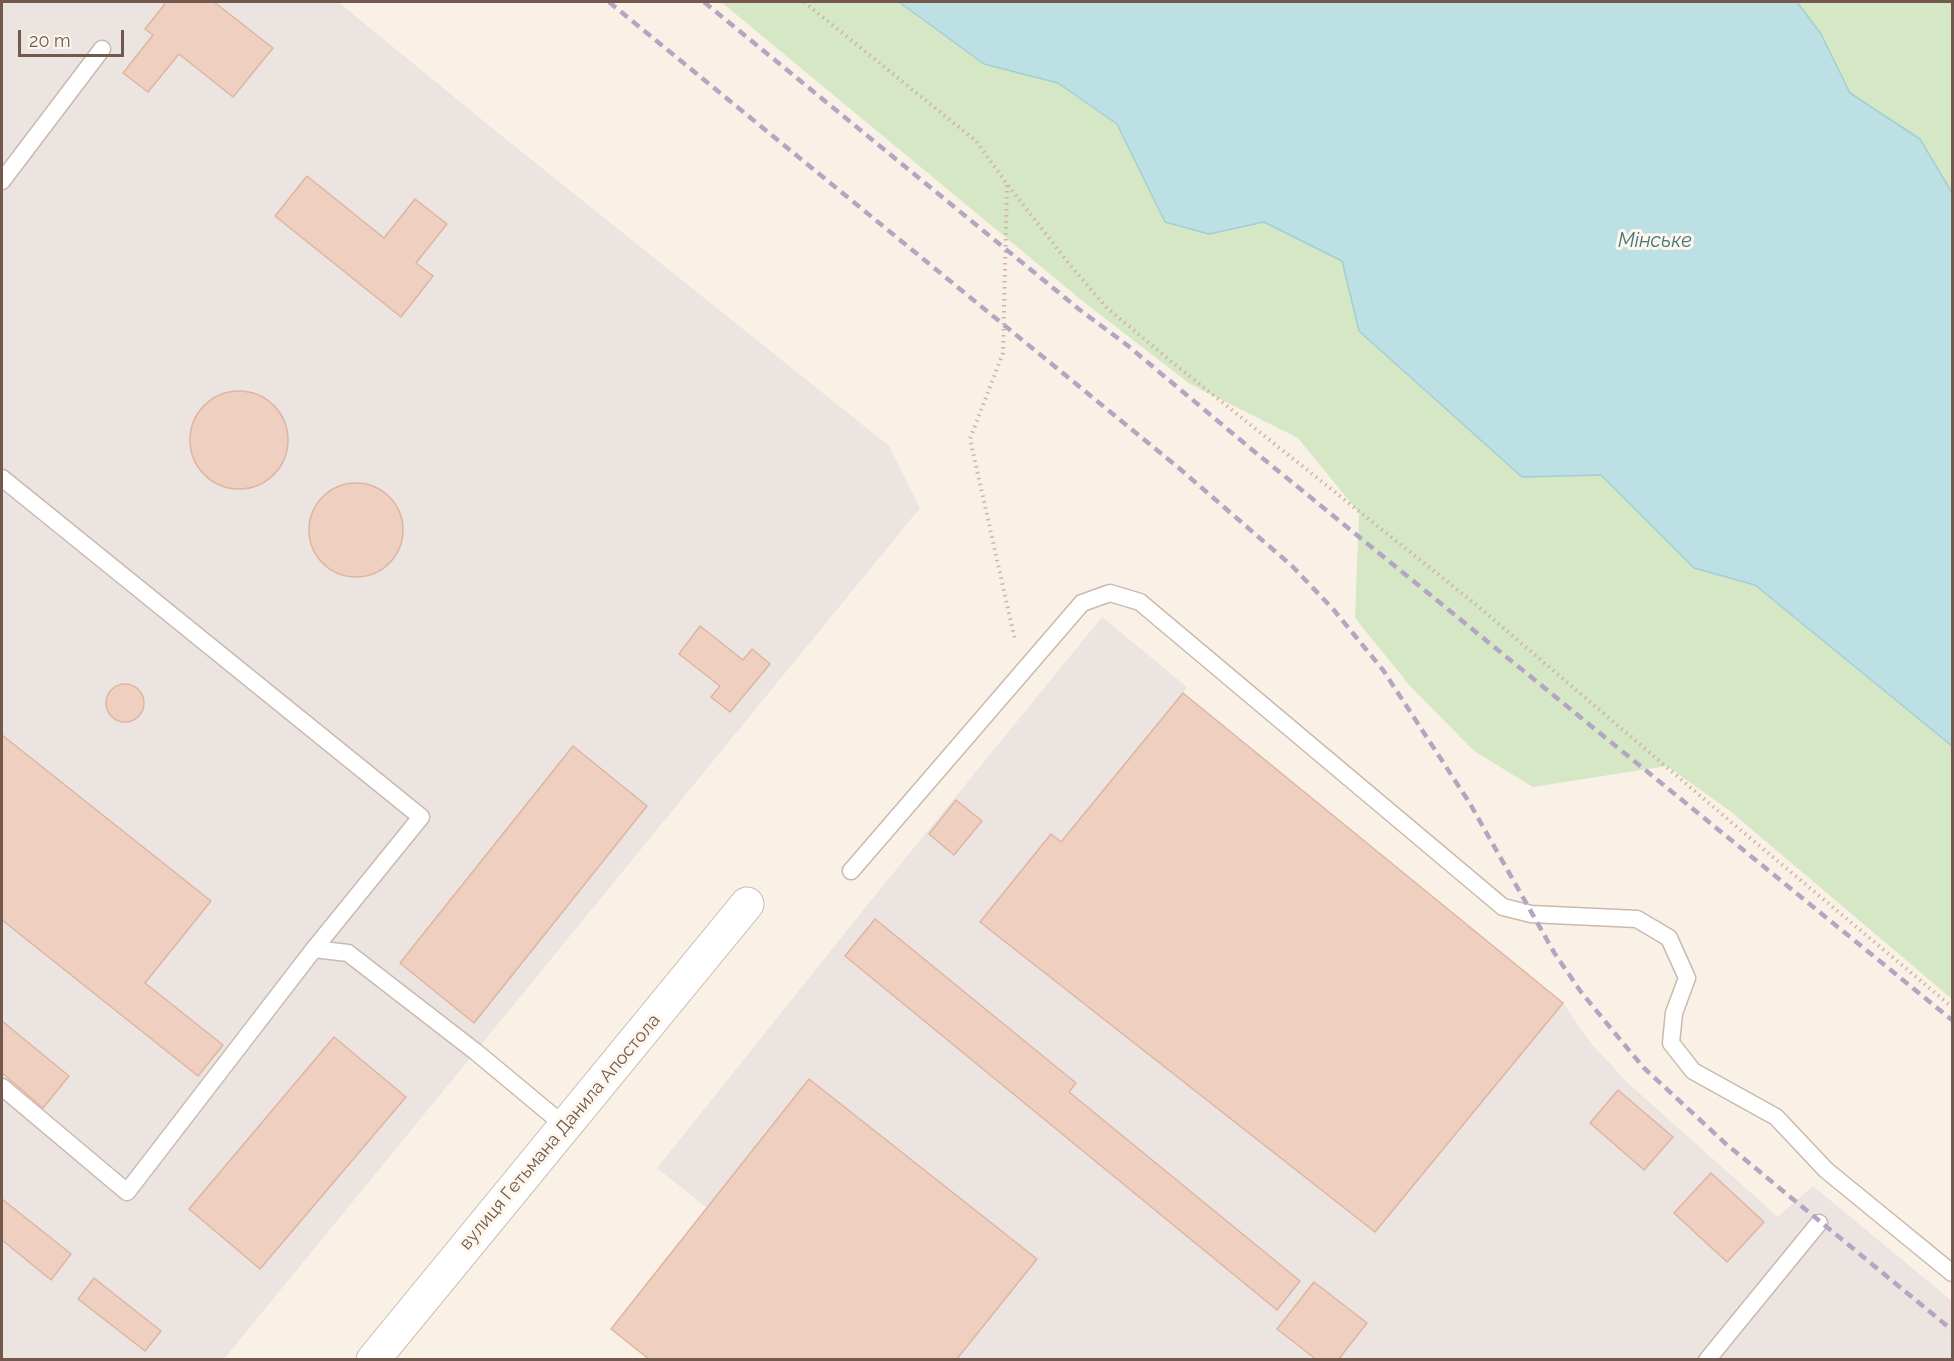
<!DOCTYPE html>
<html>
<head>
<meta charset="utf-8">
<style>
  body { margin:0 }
  #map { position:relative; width:1954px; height:1361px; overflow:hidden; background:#faf1e6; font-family:Raleway,sans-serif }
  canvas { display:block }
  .frame { position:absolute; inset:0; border:3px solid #72584d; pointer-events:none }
  .scale { position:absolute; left:18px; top:30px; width:106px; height:27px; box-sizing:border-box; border:3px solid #72584d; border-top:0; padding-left:8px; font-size:18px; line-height:21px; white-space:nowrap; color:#72584d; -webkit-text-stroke:4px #fdf6ec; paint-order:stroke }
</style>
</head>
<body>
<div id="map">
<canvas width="1954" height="1361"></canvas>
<div class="frame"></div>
<div class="scale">20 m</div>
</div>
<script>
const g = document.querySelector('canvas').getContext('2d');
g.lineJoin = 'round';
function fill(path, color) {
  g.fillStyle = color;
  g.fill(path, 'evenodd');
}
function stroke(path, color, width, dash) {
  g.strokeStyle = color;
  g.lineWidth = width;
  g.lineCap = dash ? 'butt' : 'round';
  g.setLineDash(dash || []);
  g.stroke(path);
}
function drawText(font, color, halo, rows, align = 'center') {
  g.font = font + ' Raleway,sans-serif';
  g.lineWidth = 6;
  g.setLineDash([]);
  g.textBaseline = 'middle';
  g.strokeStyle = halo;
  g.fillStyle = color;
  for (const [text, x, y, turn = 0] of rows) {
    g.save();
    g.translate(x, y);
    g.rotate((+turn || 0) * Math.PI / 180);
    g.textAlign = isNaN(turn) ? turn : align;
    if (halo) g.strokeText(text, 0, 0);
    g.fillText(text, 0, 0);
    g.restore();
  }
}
fill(new Path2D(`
  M2 2H338L497 132 889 446 920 508 224 1359 2 1360Z
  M1102 617 1187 687 1183 693 1563 1003 1590 1042 1629 1084 1778 1217 1813 1186 1952 1301V1359L650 1360 707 1208 657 1168 868 904Z`), '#ebe4e0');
fill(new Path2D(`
  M721 2H899L984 64 1058 83 1117 124 1165 222 1209 234 1264 222 1342 261 1359 331 1522 477 1601 475 1694 567 1755 585 1952 746V999L1730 811 1667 766 1533 787 1474 751 1410 686 1355 618 1359 513 1298 438 1190 384 1085 303Z
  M1797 2H1952V193L1920 139 1850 93 1821 34Z`), '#d6e7c6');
const water = new Path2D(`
  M899 2H1797L1821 34 1850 93 1920 139 1952 193V746L1755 585 1694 568 1601 475 1522 477 1359 331 1342 261 1264 222 1209 234 1165 222 1117 124 1058 83 984 64Z`);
fill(water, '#bce0e3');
stroke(water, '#a3cfd3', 1.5);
const building = new Path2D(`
  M162 2H214L273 48 233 97 179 54 148 92 123 73 153 35 145 29 165 4Z
  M307 176 384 238 415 199 447 224 416 263 433 276 401 317 275 216Z
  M190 440a49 49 0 1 1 98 0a49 49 0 1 1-98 0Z
  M309 530a47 47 0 1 1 94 0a47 47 0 1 1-94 0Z
  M700 626 743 660 752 649 770 664 730 712 711 697 720 686 679 654Z
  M106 703a19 19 0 1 1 38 0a19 19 0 1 1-38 0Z
  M1183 693 1563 1003 1375 1232 980 922 1051 834 1061 842Z
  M2 735 211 901 145 983 223 1045 198 1076 2 920Z
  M573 746 647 806 474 1023 400 963Z
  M956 800 982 821 954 855 929 834Z
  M875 919 1076 1083 1069 1092 1300 1281 1277 1310 845 956Z
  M2 1021 69 1076 43 1108 2 1073Z
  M334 1037 406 1097 260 1269 189 1209Z
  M809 1079 1037 1259 956 1360H650L611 1329Z
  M1618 1090 1673 1137 1644 1170 1590 1123Z
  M1711 1173 1764 1222 1727 1262 1674 1213Z
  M2 1199 71 1254 51 1280 2 1240Z
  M94 1278 161 1331 145 1351 78 1299Z
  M1314 1282 1367 1323 1338 1360H1317L1277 1329Z`);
fill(building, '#eecfc0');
stroke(building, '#dfb5a2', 1.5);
const lane = new Path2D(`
  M2 181 102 49
  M2 478 421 817 314 949
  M851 871 1082 603 1110 593 1140 602 1503 907 1531 914 1637 919 1669 938 1687 978 1674 1013 1671 1043 1693 1071 1776 1117 1826 1170 1952 1273
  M2 1087 127 1192 314 949 348 953 476 1052 565 1126
  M1707 1360 1819 1223`);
const street = new Path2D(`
  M373 1360 747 904`);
stroke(lane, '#cbb9ad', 19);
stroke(street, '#cbb9ad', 35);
stroke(new Path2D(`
  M804 2 976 141 1007 184 1070 265 1107 308 1173 363 1474 603 1731 822 1952 1007
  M1007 185 1003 353 970 439 1015 640
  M449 1359 450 1360`), '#d2b3a3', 4, [1.5, 4.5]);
stroke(lane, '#fff', 16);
stroke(street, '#fff', 33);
stroke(new Path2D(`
  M609 2 1180 469 1292 566 1333 609 1383 670 1469 802 1555 954 1581 992 1623 1043 1644 1068 1726 1144 1952 1330
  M704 2 1080 310 1127 345 1250 448 1952 1020`), '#b4a6c3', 4.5, [9, 6]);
drawText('18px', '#72584d', '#fdf6ec', [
  ["вулиця Гетьмана Данила Апостола",560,1132,-50]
]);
drawText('italic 20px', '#45777c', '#fdf6ec', [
  ["Мінське",1655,241]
]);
</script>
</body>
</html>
